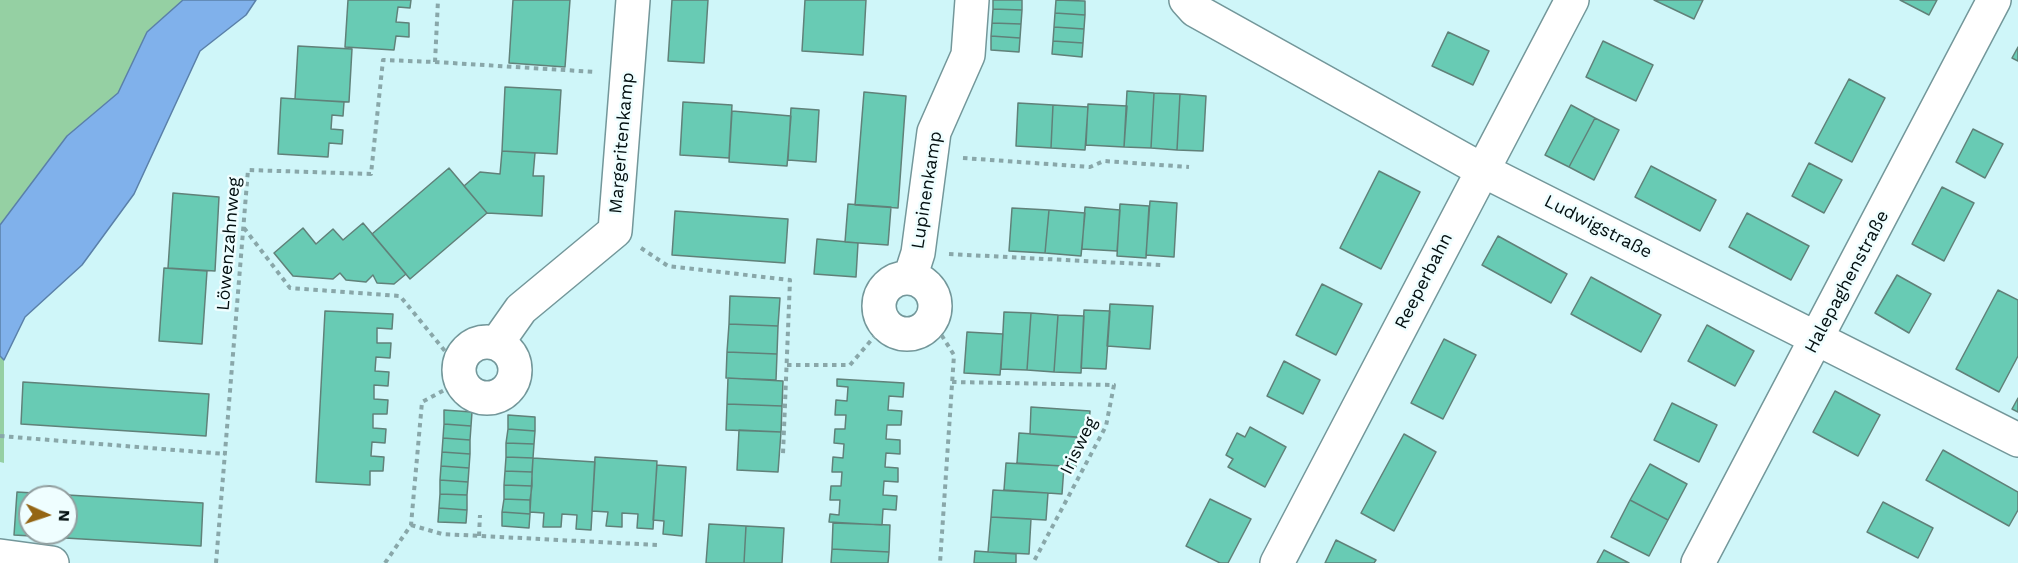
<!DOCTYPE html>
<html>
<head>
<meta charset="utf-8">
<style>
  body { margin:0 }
  #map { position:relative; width:2018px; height:563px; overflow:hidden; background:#cff6f9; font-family:"Work Sans",sans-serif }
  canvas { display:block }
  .north { position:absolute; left:18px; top:485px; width:60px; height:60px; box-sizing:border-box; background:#effeff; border:2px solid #919e9f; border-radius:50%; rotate:93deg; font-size:16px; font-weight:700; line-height:24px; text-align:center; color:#030f10 }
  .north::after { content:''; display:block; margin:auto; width:21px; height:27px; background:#946514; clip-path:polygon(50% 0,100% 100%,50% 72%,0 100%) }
</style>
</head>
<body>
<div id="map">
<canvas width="2018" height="563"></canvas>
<div class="north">N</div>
</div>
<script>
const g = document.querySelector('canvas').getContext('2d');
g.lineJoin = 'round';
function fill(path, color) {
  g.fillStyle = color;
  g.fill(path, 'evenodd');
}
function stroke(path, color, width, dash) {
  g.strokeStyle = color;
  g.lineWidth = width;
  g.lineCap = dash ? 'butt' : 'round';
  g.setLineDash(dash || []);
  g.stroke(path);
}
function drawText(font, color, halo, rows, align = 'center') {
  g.font = font + ' "Work Sans",sans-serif';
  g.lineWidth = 5;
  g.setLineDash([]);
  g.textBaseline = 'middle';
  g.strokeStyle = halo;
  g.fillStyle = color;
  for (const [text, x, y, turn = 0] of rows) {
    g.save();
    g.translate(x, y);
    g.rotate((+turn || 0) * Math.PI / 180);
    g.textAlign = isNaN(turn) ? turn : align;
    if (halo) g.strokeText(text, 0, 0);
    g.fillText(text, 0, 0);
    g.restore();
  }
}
fill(new Path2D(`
  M0 0H183L147 32 118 93 67 136 0 225Z
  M0 356 4 360V463L0 462Z`), '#95d0a3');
const water = new Path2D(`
  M183 0H256L246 15 200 51 134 194 82 265 25 317 4 360 0 356V225L67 136 118 93 147 32Z`);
fill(water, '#80b1eb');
stroke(water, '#5a80a9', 1.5);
const building = new Path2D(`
  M348 0H411L410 8 398 7 396 22 409 23V37L396 36 394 50 345 47Z
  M513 0H570L565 67 509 63Z
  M672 0H708L704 63 668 61Z
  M805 0H866L863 55 802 51Z
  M993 0H1022V10L993 9Z
  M1056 0 1085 1V15L1055 13Z
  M1654 0H1703L1694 19Z
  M1900 0H1937L1929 15Z
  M993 9 1022 10 1021 24 992 23Z
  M1055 13 1085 15 1084 29 1054 27Z
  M992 23 1021 24 1020 38 991 36Z
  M1054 27 1084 29 1083 43 1053 41Z
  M1448 32 1489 51 1473 85 1432 66Z
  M991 36 1020 38 1019 52 991 50Z
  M1053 41 1083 43 1082 57 1052 54Z
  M1603 41 1653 65 1636 101 1586 77Z
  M298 46 352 49 349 102 295 99Z
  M2018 47V61L2012 58Z
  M1849 79 1885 98 1852 162 1815 143Z
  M505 87 561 90 557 154 502 151Z
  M1127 91 1154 93 1151 148 1124 147Z
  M864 92 906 96 898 208 855 205Z
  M1154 93 1180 94 1177 150 1151 148Z
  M1180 94 1206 96 1203 151 1177 150Z
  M281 98 344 102 343 116 332 115 331 129 343 130 342 144 329 143 328 157 278 154Z
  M683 102 732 105 729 158 680 155Z
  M1018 103 1053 105 1051 148 1016 146Z
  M1088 104 1127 106 1124 147 1086 145Z
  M1053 105 1088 107 1085 150 1051 148Z
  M1571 105 1595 118 1569 167 1545 155Z
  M791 108 819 110 816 162 788 160Z
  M732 111 791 116 787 166 729 162Z
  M1595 118 1619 130 1594 180 1569 167Z
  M1973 129 2003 144 1985 178 1956 162Z
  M502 151 535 153 533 176H544L542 216 487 213 464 186 480 172 500 174Z
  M1809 163 1842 180 1824 213 1792 196Z
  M1651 166 1716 200 1700 231 1635 197Z
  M449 168 487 213 410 279 372 234Z
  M1379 171 1420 192 1381 269 1340 248Z
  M1942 187 1974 203 1944 261 1912 244Z
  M173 193 219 197 215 271 168 268Z
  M1150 201 1177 203 1174 257 1146 255Z
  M848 204 891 207 888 245 845 242Z
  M1120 204 1149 206 1146 258 1117 256Z
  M1085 207 1120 210 1117 251 1082 249Z
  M1012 208 1049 210 1045 253 1009 251Z
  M1049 210 1085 213 1081 256 1045 253Z
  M675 211 788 219 785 263 672 255Z
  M1747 213 1809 246 1791 280 1729 247Z
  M363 223 406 274 394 284 377 283 373 275 366 282 346 280 340 273 333 279 293 276 274 253 303 228 316 244 333 229 343 240Z
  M1498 236 1567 274 1551 303 1482 265Z
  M817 239 858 243 856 277 814 274Z
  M164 268 207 271 202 344 159 341Z
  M1897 275 1931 294 1909 333 1875 313Z
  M1591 277 1661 315 1641 352 1571 314Z
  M1322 284 1362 304 1336 355 1296 335Z
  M1998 290 2018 300V356L1999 392 1956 369Z
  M730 296 780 298 778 326 729 324Z
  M1110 304 1153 306 1150 349 1107 346Z
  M1084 310 1110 311 1106 369 1081 368Z
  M325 311 393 314 392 329 377 328V343H391L390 358 376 357 375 371 389 372 388 386 374 385V399L388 400 387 414H373V428L386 429 385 443 372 442 371 456 384 457 383 471H370V485L316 482Z
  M1004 312 1031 313 1027 370 1001 369Z
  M1031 313 1058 315 1054 372 1027 370Z
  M1058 315 1084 316 1081 373 1054 372Z
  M729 324 778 326 777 354 727 352Z
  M1707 325 1754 351 1735 386 1688 361Z
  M967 332 1003 334 1000 375 964 373Z
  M1444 339 1476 355 1443 419 1411 403Z
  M727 352 777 354 776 380 726 378Z
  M1284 361 1320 380 1303 414 1267 396Z
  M728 378 783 381 782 406 727 404Z
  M837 379 904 383 903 397 889 396 888 410 902 411 901 425H887L886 439 900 440V454L886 453 885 467 898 468V482L884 481 883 495 897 496 896 510 883 509 882 525 829 522 830 514 839 515 840 500H830L831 486H841L842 472H832L833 457 843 458 844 444 834 443 835 429H845L846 415H835L836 400 847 401 848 387 837 386Z
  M23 382 209 394 206 436 21 424Z
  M1835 391 1880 415 1858 456 1813 432Z
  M2018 398V412L2012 409Z
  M1672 403 1717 425 1699 462 1654 440Z
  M727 404 782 406 781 432 726 430Z
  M1031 407 1090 411 1088 438 1030 434Z
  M444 410 472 412 471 426 444 424Z
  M508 415 535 417V431L508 429Z
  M444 424 471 426 470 440 443 438Z
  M1250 427 1286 447 1265 487 1228 467 1233 459 1226 455 1237 433 1245 437Z
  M508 429 535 431 534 444 506 443Z
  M739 430 781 432 778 472 737 470Z
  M1019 433 1077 437 1076 467 1017 463Z
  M1404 434 1436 452 1394 531 1361 513Z
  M443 438 470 440V454L442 452Z
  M506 443 534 444 533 458 506 457Z
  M1943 450 2018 492V510L2009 526 1926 480Z
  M442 452 470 454 469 468 441 466Z
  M506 457 533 458 532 472 505 471Z
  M595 457 657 461 653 529 637 528 638 514 622 513V527L606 526 608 512 592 511Z
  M533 458 595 462 591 530 576 529 577 515 562 514 561 527H543L544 513 530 512Z
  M1006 463 1064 466 1062 494 1004 490Z
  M1650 464 1687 484 1668 520 1630 500Z
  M657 465 686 467 682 536 663 534 664 521 653 520Z
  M441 466 469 468 468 482 440 480Z
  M505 471 532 472V486L504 485Z
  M440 480 468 482 467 495 440 494Z
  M504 485 532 486 530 500 504 499Z
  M993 490 1048 493 1046 520 991 517Z
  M17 492 203 503 201 546 14 535ZM30 497H66V533H30Z
  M440 494 467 495V510L439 508Z
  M504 499 530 500V514L502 512Z
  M1210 499 1251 519 1228 563H1220L1186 546Z
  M1630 500 1668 520 1649 556 1611 537Z
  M1883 502 1933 528 1918 558 1867 532Z
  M439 508 467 510 466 523 438 522Z
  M502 512 530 514 529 528 502 526Z
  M991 517 1031 519 1029 554 988 552Z
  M833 523 890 525 889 552 832 549Z
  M709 524 746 526 744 563H706Z
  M746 526 784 528 782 563H744Z
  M1336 540 1376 560 1374 563H1325Z
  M832 549 889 552 888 563H831Z
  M1604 550 1629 563H1597Z
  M975 551 1016 554V563H974Z`);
fill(building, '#68cbb4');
stroke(building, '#608179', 1.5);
const minor = new Path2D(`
  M1186 0 1195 10 1482 170 2018 440
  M879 306a28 28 0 1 1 56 0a28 28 0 1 1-56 0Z
  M910 278 918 253 934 132 968 55 972 0
  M459 370a28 28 0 1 1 56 0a28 28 0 1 1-56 0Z
  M497 343 521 309 615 231 633 0
  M0 556 52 563
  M1277 563 1572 0
  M1698 563 1994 0`);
stroke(minor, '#73979a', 36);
stroke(new Path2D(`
  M435 62 596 72
  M963 158 1090 167 1104 161 1189 167
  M244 228 290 288 400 296 445 351 461 359
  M641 248 668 266 790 280 783 454
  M949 254 1161 265
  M932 320 954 355 940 563
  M787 365H850L885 324
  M952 382 1114 385 1106 426 1033 563
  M0 436 225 454
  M411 525 442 534 657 545
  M479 536 480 515
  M216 563 248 170 371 174 383 60 435 62 438 0
  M385 563 411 525 422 402 461 381`), '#89a7a9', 4, [4.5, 4.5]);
stroke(minor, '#fff', 33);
drawText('18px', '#030f10', '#effeff', [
  ["Margeritenkamp",622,143,-85],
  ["Lupinenkamp",927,190,-81],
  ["Ludwigstraße",1598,227,27],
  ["Löwenzahnweg",229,244,-85],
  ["Reeperbahn",1424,281,-63],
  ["Halepaghenstraße",1847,282,-62],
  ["Irisweg",1079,446,-64]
]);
</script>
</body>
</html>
